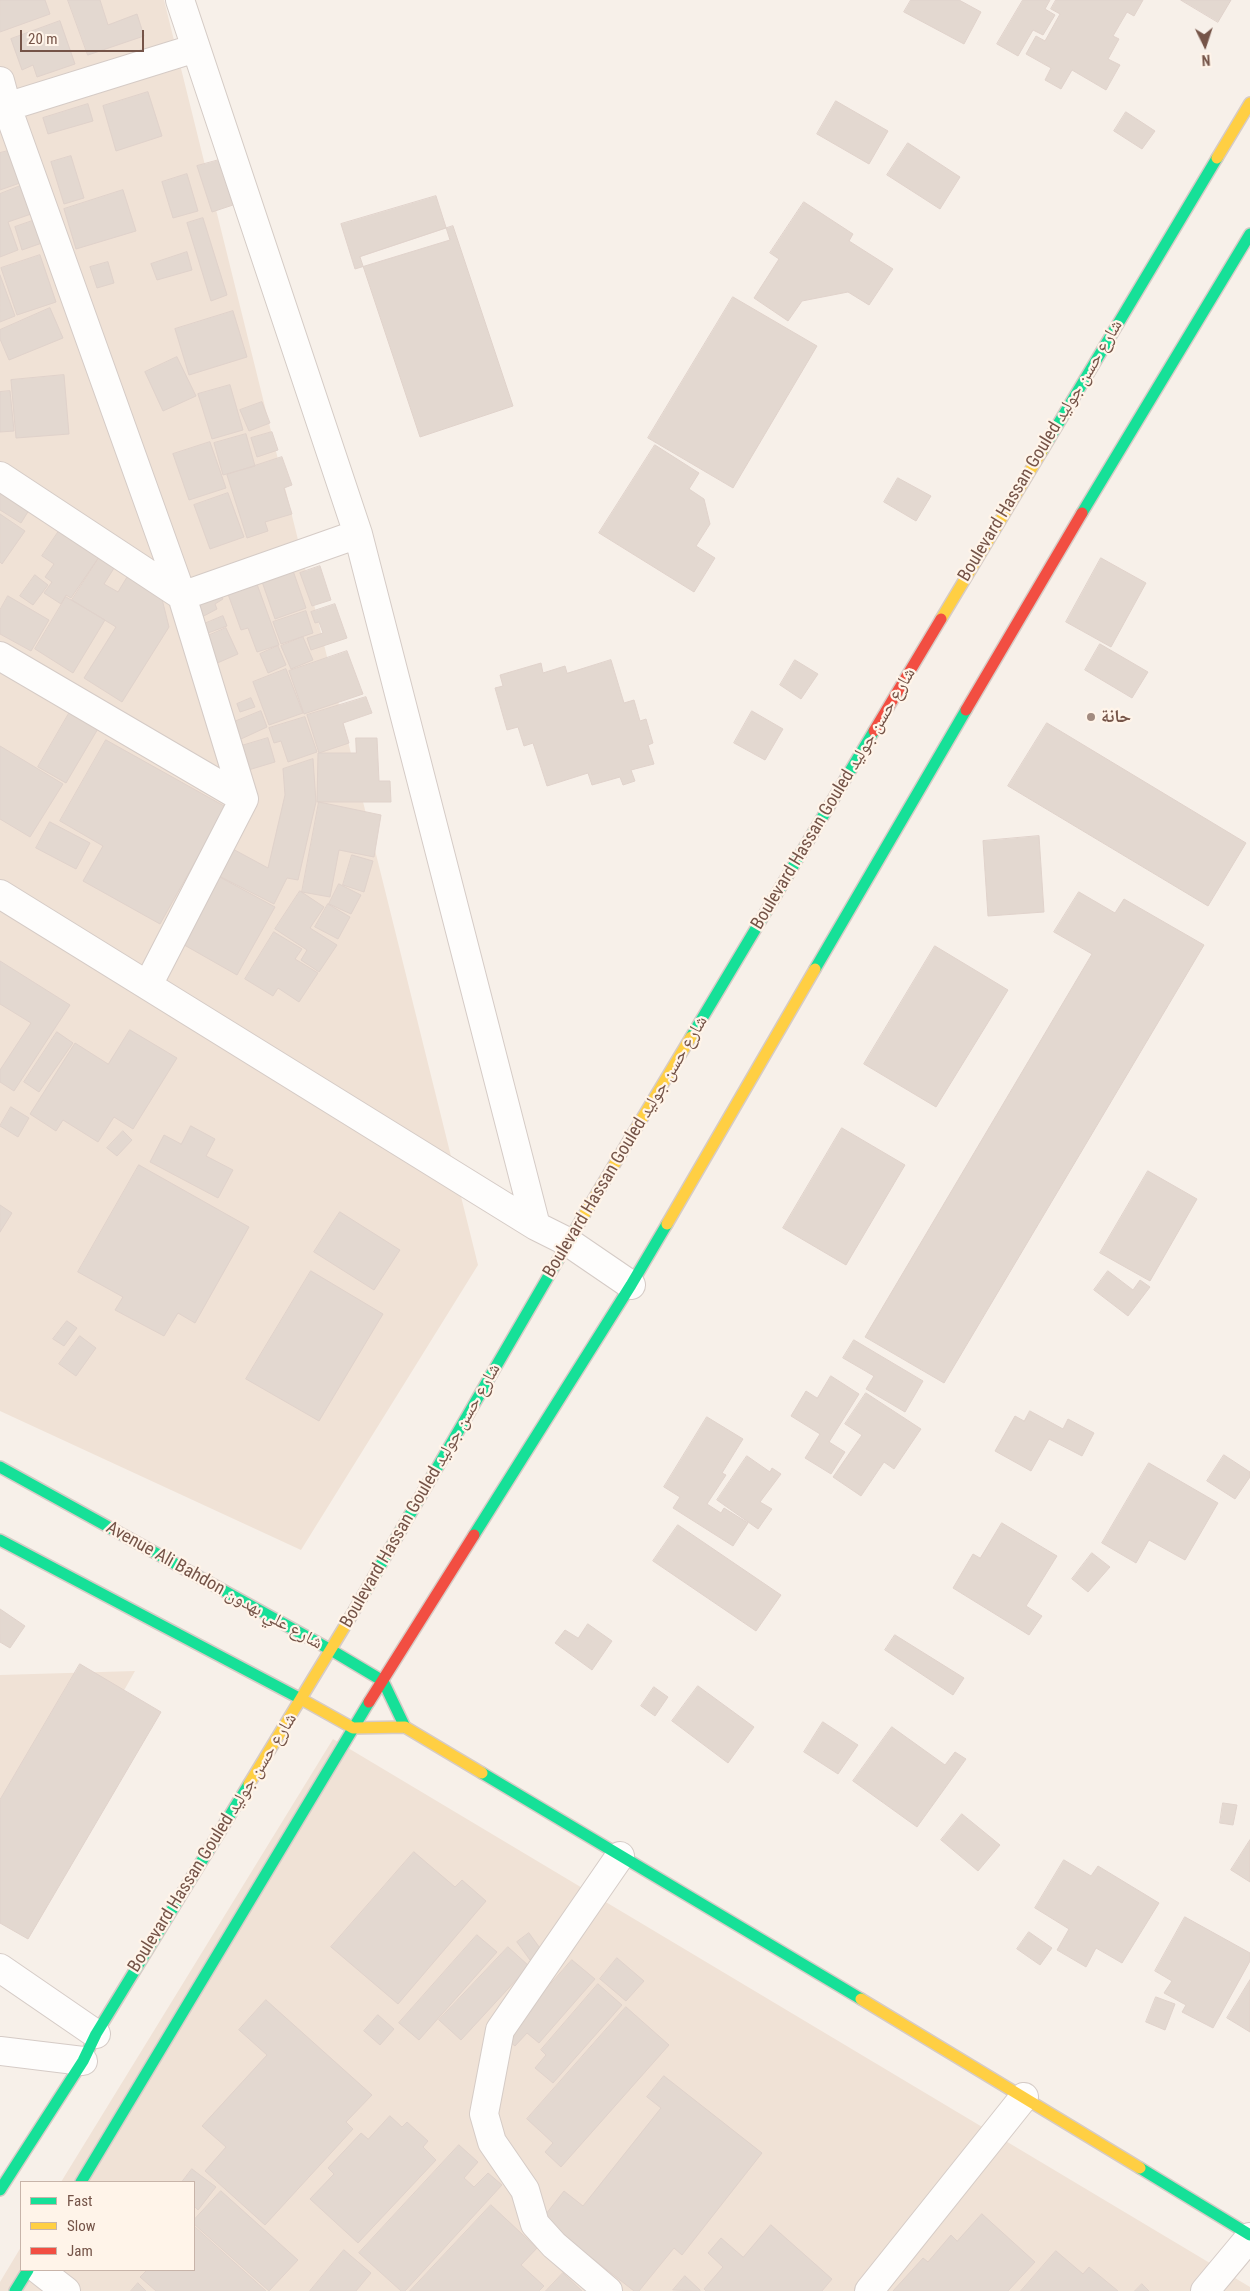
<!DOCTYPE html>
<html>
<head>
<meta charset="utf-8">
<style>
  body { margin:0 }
  #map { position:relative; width:1250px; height:2291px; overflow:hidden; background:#f7f0e9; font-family:"Roboto Condensed",sans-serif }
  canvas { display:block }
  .legend { position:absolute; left:20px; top:2181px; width:175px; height:90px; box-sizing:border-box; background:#fff4e9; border:1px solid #c8b4a9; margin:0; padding:6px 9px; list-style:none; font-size:15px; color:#755448 }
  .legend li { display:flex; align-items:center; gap:10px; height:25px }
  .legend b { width:25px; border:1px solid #c8b4a9 }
  .north { position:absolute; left:1180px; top:20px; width:50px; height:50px; -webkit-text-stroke:4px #fff4e9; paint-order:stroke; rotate:176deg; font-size:14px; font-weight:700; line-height:20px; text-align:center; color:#755448 }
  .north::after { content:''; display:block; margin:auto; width:18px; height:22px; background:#755448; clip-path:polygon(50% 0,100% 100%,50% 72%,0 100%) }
  .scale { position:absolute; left:20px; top:30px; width:124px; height:22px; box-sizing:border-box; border:2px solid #755448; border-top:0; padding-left:6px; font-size:15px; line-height:18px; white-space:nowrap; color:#755448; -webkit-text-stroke:4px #fff4e9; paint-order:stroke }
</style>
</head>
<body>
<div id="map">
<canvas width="1250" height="2291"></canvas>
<ul class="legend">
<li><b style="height:6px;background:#16e098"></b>Fast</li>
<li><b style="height:6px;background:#ffcf43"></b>Slow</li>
<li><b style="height:6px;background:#f24e42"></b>Jam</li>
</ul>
<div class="north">N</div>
<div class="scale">20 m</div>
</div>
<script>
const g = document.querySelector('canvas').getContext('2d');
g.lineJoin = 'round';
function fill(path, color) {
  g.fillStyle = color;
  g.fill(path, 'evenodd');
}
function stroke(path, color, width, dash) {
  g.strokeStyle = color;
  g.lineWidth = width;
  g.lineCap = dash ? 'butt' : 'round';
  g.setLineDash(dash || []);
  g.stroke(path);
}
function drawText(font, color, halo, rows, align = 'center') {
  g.font = font + ' "Roboto Condensed","Noto Naskh Arabic",sans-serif';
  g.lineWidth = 4.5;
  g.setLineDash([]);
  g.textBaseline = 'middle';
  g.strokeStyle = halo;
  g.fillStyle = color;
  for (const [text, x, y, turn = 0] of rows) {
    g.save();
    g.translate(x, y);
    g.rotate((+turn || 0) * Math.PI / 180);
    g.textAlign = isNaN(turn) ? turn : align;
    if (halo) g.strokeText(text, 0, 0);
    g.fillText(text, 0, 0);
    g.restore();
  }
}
fill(new Path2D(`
  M0 0H164L478 1265 301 1550 0 1411Z
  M135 1671 0 1909V1675Z
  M333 1739 1250 2287V2291H0V2282L21 2247V2270H194V2182H61Z`), '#f0e2d6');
const building = new Path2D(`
  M0 0H45L50 14 0 32Z
  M68 0H100L108 25 137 14 144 36 88 55Z
  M911 0H959L981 12 964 44 904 12Z
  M1023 0H1050L1045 9 1055 15 1043 35 1033 30 1018 56 997 44Z
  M1056 0H1143L1134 16 1127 12 1113 36 1119 39 1108 59 1120 65 1106 90 1072 70 1061 89 1045 80 1051 68 1026 54 1036 36 1045 41 1060 14 1051 9Z
  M1181 0H1231L1218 22Z
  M60 21 75 64 37 77 33 65 22 70 11 39Z
  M148 92 162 136 116 151 103 106Z
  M836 101 888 131 869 164 817 134Z
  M88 104 93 121 48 134 43 118Z
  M1126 112 1155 131 1142 149 1114 131Z
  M908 143 960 177 940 209 887 175Z
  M8 151 20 183 0 190V153Z
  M71 156 84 198 64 204 51 162Z
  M219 160 233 205 212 212 197 166Z
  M187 174 198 211 173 218 162 182Z
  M23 185 34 213 8 222 18 250 0 257V194Z
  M123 190 136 231 76 249 64 209Z
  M436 196 450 240 355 269 341 224Z
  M804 202 853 234 849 241 893 269 869 305 848 292 802 301 788 321 754 298 779 259 770 253Z
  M203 218 227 295 211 301 187 223Z
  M35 220 42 243 22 250 15 227Z
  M453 226 513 406 420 437 360 257Z
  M187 252 192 270 157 280 151 264Z
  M40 255 56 302 17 315 1 268Z
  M108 262 114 283 97 288 90 267Z
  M0 275 15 316 0 322Z
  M733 297 817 346 733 488 648 438Z
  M50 308 63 338 9 360 0 339V330Z
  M233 311 247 357 189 375 175 329Z
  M177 357 196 396 163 411 145 372Z
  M64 375 69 434 16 438 11 380Z
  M230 385 243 430 212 439 198 394Z
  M10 391 14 431 0 432V392Z
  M262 402 270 423 249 431 240 410Z
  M272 432 278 450 257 457 251 438Z
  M246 434 255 466 223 475 214 443Z
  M210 442 226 488 189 500 173 454Z
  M655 445 699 473 689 489 704 499 710 524 696 546 715 558 694 592 599 533Z
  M282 457 292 485 284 488 292 514 265 522 268 531 247 538 227 475Z
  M898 478 931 496 916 521 884 502Z
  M0 482 34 502 21 523 0 510Z
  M228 493 244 537 210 549 194 505Z
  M0 514 25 531 2 564 0 562Z
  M61 528 101 554 71 598 66 595 61 604 44 593 52 582 45 577 54 564 42 556Z
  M101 555 116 565 104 584 118 592 130 572 160 591 169 627 122 702 84 678 116 627 72 600Z
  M1101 558 1146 583 1111 647 1066 622Z
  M290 562 306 608 275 619 259 573Z
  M320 566 331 600 312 606 300 573Z
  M253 573 279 645 257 652 248 628 241 630 224 583Z
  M35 575 48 585 33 605 20 596Z
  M211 576 223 599 215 604 217 609 198 619 183 591Z
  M8 596 49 620 31 651 0 634V610Z
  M66 597 105 620 73 673 35 649Z
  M335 604 347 638 311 650 307 638 323 633 319 622 315 623 311 612Z
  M306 611 313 633 281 644 273 622Z
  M223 616 227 626 208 633 204 624Z
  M226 628 238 654 215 664 203 638Z
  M303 637 313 660 291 669 281 646Z
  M1100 644 1148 672 1132 698 1085 670Z
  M278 646 286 665 268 673 260 654Z
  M347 651 363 694 304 714 289 671Z
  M611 660 624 703 634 700 640 721 646 719 653 743 648 745 654 764 631 770 635 781 623 785 620 777 592 785 588 773 547 786 533 743 524 746 518 727 507 730 495 688 503 686 500 675 541 663 543 673 565 666 567 673Z
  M795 660 818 674 801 699 780 685Z
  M286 669 303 713 269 725 253 682Z
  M366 697 372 713 343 723 349 743 319 753 307 715Z
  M251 698 255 707 240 712 237 704Z
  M71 710 99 727 66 783 38 767Z
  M261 711 267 727 241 739 234 722Z
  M752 711 783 729 765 760 734 743Z
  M305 717 317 752 288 762 281 741 274 743 269 728Z
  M1047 723 1246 843 1208 906 1008 786Z
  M268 738 275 762 245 771 238 747Z
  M356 738H377L379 781H390L391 802H317L318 753H356Z
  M106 740 226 807 160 924 83 881 103 846 60 821Z
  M0 746 63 784 30 837 0 819Z
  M313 759 316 802 298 880 287 878 274 904 217 875 231 848 268 868 285 795 283 769Z
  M319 802 381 815 374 857 339 850 330 897 302 892Z
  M50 822 90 843 76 869 36 848Z
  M1039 836 1044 912 988 916 983 841Z
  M352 855 373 861 364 892 343 885Z
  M216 875 275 907 237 975 179 942Z
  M339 884 361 895 351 914 329 904Z
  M300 891 324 907 310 928 337 945 319 972 301 960 307 950 275 929Z
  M1079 892 1115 913 1124 899 1204 945 944 1383 865 1337 1092 954 1054 932Z
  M328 904 350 917 338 939 315 927Z
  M274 932 302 949 295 959 318 973 299 1002 278 988 273 996 245 979Z
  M935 946 1008 990 936 1107 864 1064Z
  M0 961 70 1005 14 1091 0 1082V1070L31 1023 0 1004Z
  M130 1030 177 1058 133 1129 114 1117 98 1142 63 1120 56 1131 30 1114 75 1043 108 1064Z
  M57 1032 73 1043 39 1092 24 1082Z
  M11 1107 29 1118 18 1137 0 1126Z
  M191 1126 215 1139 206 1156 233 1170 218 1198 150 1162 164 1135 181 1144Z
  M842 1128 905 1165 846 1265 783 1228Z
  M123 1131 132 1140 117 1156 107 1148Z
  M139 1165 249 1227 195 1323 178 1313 164 1336 115 1310 123 1297 78 1272Z
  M1148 1171 1197 1199 1150 1281 1100 1253Z
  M0 1205 12 1213 0 1232Z
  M340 1212 400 1250 374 1290 314 1252Z
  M311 1271 383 1314 319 1421 246 1379Z
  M1108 1271 1133 1290 1140 1280 1150 1287 1128 1316 1094 1290Z
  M67 1321 77 1328 64 1346 53 1339Z
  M80 1336 96 1348 76 1376 59 1364Z
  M854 1340 923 1381 905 1412 866 1389 874 1376 843 1358Z
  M831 1376 859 1394 829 1442 845 1452 831 1474 805 1458 820 1434 791 1416 806 1391 817 1398Z
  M866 1393 921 1429 894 1469 884 1462 861 1496 833 1477 862 1435 845 1424Z
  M1030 1411 1063 1429 1068 1419 1094 1433 1082 1456 1049 1439 1031 1471 995 1451 1015 1416 1024 1421Z
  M707 1417 743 1439 722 1473 726 1475 707 1504 721 1513 724 1508 748 1523 733 1546 673 1508 680 1497 664 1487Z
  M1224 1455 1250 1472V1477L1235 1499 1207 1481Z
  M747 1456 770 1472 772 1468 781 1474 760 1502 772 1509 758 1529 717 1500Z
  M1149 1463 1218 1503 1185 1560 1149 1540 1136 1563 1102 1543Z
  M1002 1523 1057 1556 1026 1606 1042 1616 1029 1635 953 1588 973 1554 980 1558Z
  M678 1525 781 1595 756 1631 653 1561Z
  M1092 1553 1110 1567 1088 1592 1072 1579Z
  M0 1609 25 1626 10 1648 0 1642Z
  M588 1624 612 1641 592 1670 555 1643 565 1630 578 1638Z
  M895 1635 964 1678 953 1695 885 1650Z
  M80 1664 161 1712 28 1939 0 1923V1800Z
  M698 1686 754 1727 728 1763 672 1721Z
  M654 1687 668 1697 655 1716 641 1706Z
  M823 1722 858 1745 838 1774 804 1752Z
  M892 1727 945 1765 955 1752 966 1759 917 1827 853 1781Z
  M1223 1803 1237 1805 1233 1825 1220 1823Z
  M962 1814 1000 1845 978 1871 941 1840Z
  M1250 1840V1882L1231 1870Z
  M414 1852 455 1887 462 1880 486 1901 398 2004 331 1947Z
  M1064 1860 1091 1876 1098 1866 1159 1903 1122 1963 1096 1948 1086 1967 1057 1950 1069 1929 1035 1908Z
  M1185 1917 1250 1953V1961L1213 2028 1182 2012 1186 2005 1164 1993 1172 1981 1155 1971Z
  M1029 1932 1052 1948 1040 1965 1017 1949Z
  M529 1933 542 1951 530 1960 517 1942Z
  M477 1935 497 1952 419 2040 399 2023Z
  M508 1947 529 1966 461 2040 439 2020Z
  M617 1958 644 1981 626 2001 600 1979Z
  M572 1960 595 1979 539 2043 527 2033 515 2046 504 2037Z
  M1250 1980V2032L1227 2018Z
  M598 1984 622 2005 553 2083 535 2068 546 2055 541 2050Z
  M1156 1997 1175 2004 1165 2030 1146 2022Z
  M266 2000 372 2095 346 2122 353 2129 265 2225 205 2171 226 2147 202 2126 267 2055 239 2030Z
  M626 2007 669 2045 561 2167 545 2152 553 2143 527 2119Z
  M378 2015 394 2029 380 2045 364 2031Z
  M664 2076 762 2153 682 2255 674 2248 639 2291H634L542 2219 564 2191 583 2206 661 2108 647 2097Z
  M390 2116 402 2127 407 2122 428 2141 423 2147 436 2160 358 2243 310 2199 334 2174 328 2168 361 2133 368 2139Z
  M459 2145 478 2162 464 2178 474 2187 488 2173 502 2185 405 2291H401L359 2253Z
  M192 2169 216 2187 198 2210 194 2206V2182H182Z
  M221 2191 298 2260 269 2291 194 2224V2220Z
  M491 2205 537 2248 521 2265 544 2286 539 2291H410Z
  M982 2214 1035 2262 1008 2291H893L923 2258 928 2262 951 2235 957 2241Z
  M771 2225 832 2279 822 2291H706L704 2289 723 2267 708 2253 721 2238 743 2257Z
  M194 2226 266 2291H156L140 2277 147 2270H194Z
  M344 2250 371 2273 356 2291H310Z
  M1056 2251 1083 2274 1089 2267 1118 2291H1021Z
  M563 2273 582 2291H546Z
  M685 2276 700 2290V2291L673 2290Z
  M138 2283 146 2291H131Z
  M1142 2284 1149 2291H1135Z`);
fill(building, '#e3d8d0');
stroke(building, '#e0d2cb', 1);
const street = new Path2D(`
  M180 0 358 534 536 1226
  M0 81 7 107 182 596 244 799 148 985
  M0 109 196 48
  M0 476 182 596 358 534
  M0 656 244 799
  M0 894 536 1226 568 1242 631 1285
  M0 1968 96 2034
  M0 2051 83 2061
  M39 2270 66 2291
  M608 2291 554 2245 535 2224 525 2190 492 2142 484 2114 500 2030 620 1856
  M869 2291 1024 2097
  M1205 2291 1250 2237`);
const fast = new Path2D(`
  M1042 451 1217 158
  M1082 513 1250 234
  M815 969 966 710
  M691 1037 874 731
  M0 1467 331 1650 383 1681 405 1727
  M474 1535 631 1285 667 1224
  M0 1540 301 1699
  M351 1616 584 1215
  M482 1773 861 1999
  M1140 2168 1250 2235
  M81 2182 369 1702
  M0 2190 83 2061 96 2034 249 1784
  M15 2291 28 2270`);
const slow = new Path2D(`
  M1217 158 1250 103
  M941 619 1042 451
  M584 1215 691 1037
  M667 1224 815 969
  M301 1699 353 1728 405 1727 482 1773
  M249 1784 351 1616
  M861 1999 1140 2168`);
const jam = new Path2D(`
  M966 710 1082 513
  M874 731 941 619
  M369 1702 474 1535`);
stroke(street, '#d5cbc6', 30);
stroke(fast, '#d6cbc6', 14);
stroke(slow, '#d6cbc6', 14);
stroke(jam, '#d6cbc6', 14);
stroke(street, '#fefdfc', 28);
stroke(fast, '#16e098', 11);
stroke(slow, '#ffcf43', 11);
stroke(jam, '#f24e42', 11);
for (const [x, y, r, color] of [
  [1091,717,5,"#a28b80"]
]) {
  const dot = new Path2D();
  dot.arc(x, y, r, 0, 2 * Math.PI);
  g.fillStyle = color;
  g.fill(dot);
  stroke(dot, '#fff4e9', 2);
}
drawText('18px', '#755448', '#fff4e9', [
  ["Boulevard Hassan Gouled شارع حسن جوليد",1041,451,-59],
  ["Boulevard Hassan Gouled شارع حسن جوليد",834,799,-59],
  ["Boulevard Hassan Gouled شارع حسن جوليد",626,1147,-59],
  ["Boulevard Hassan Gouled شارع حسن جوليد",421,1496,-60],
  ["Avenue Ali Bahdon شارع علي بهدون",214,1586,29],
  ["Boulevard Hassan Gouled شارع حسن جوليد",213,1843,-58]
]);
drawText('bold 18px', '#755448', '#fff4e9', [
  ["حانة",1101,717]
], 'left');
</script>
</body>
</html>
